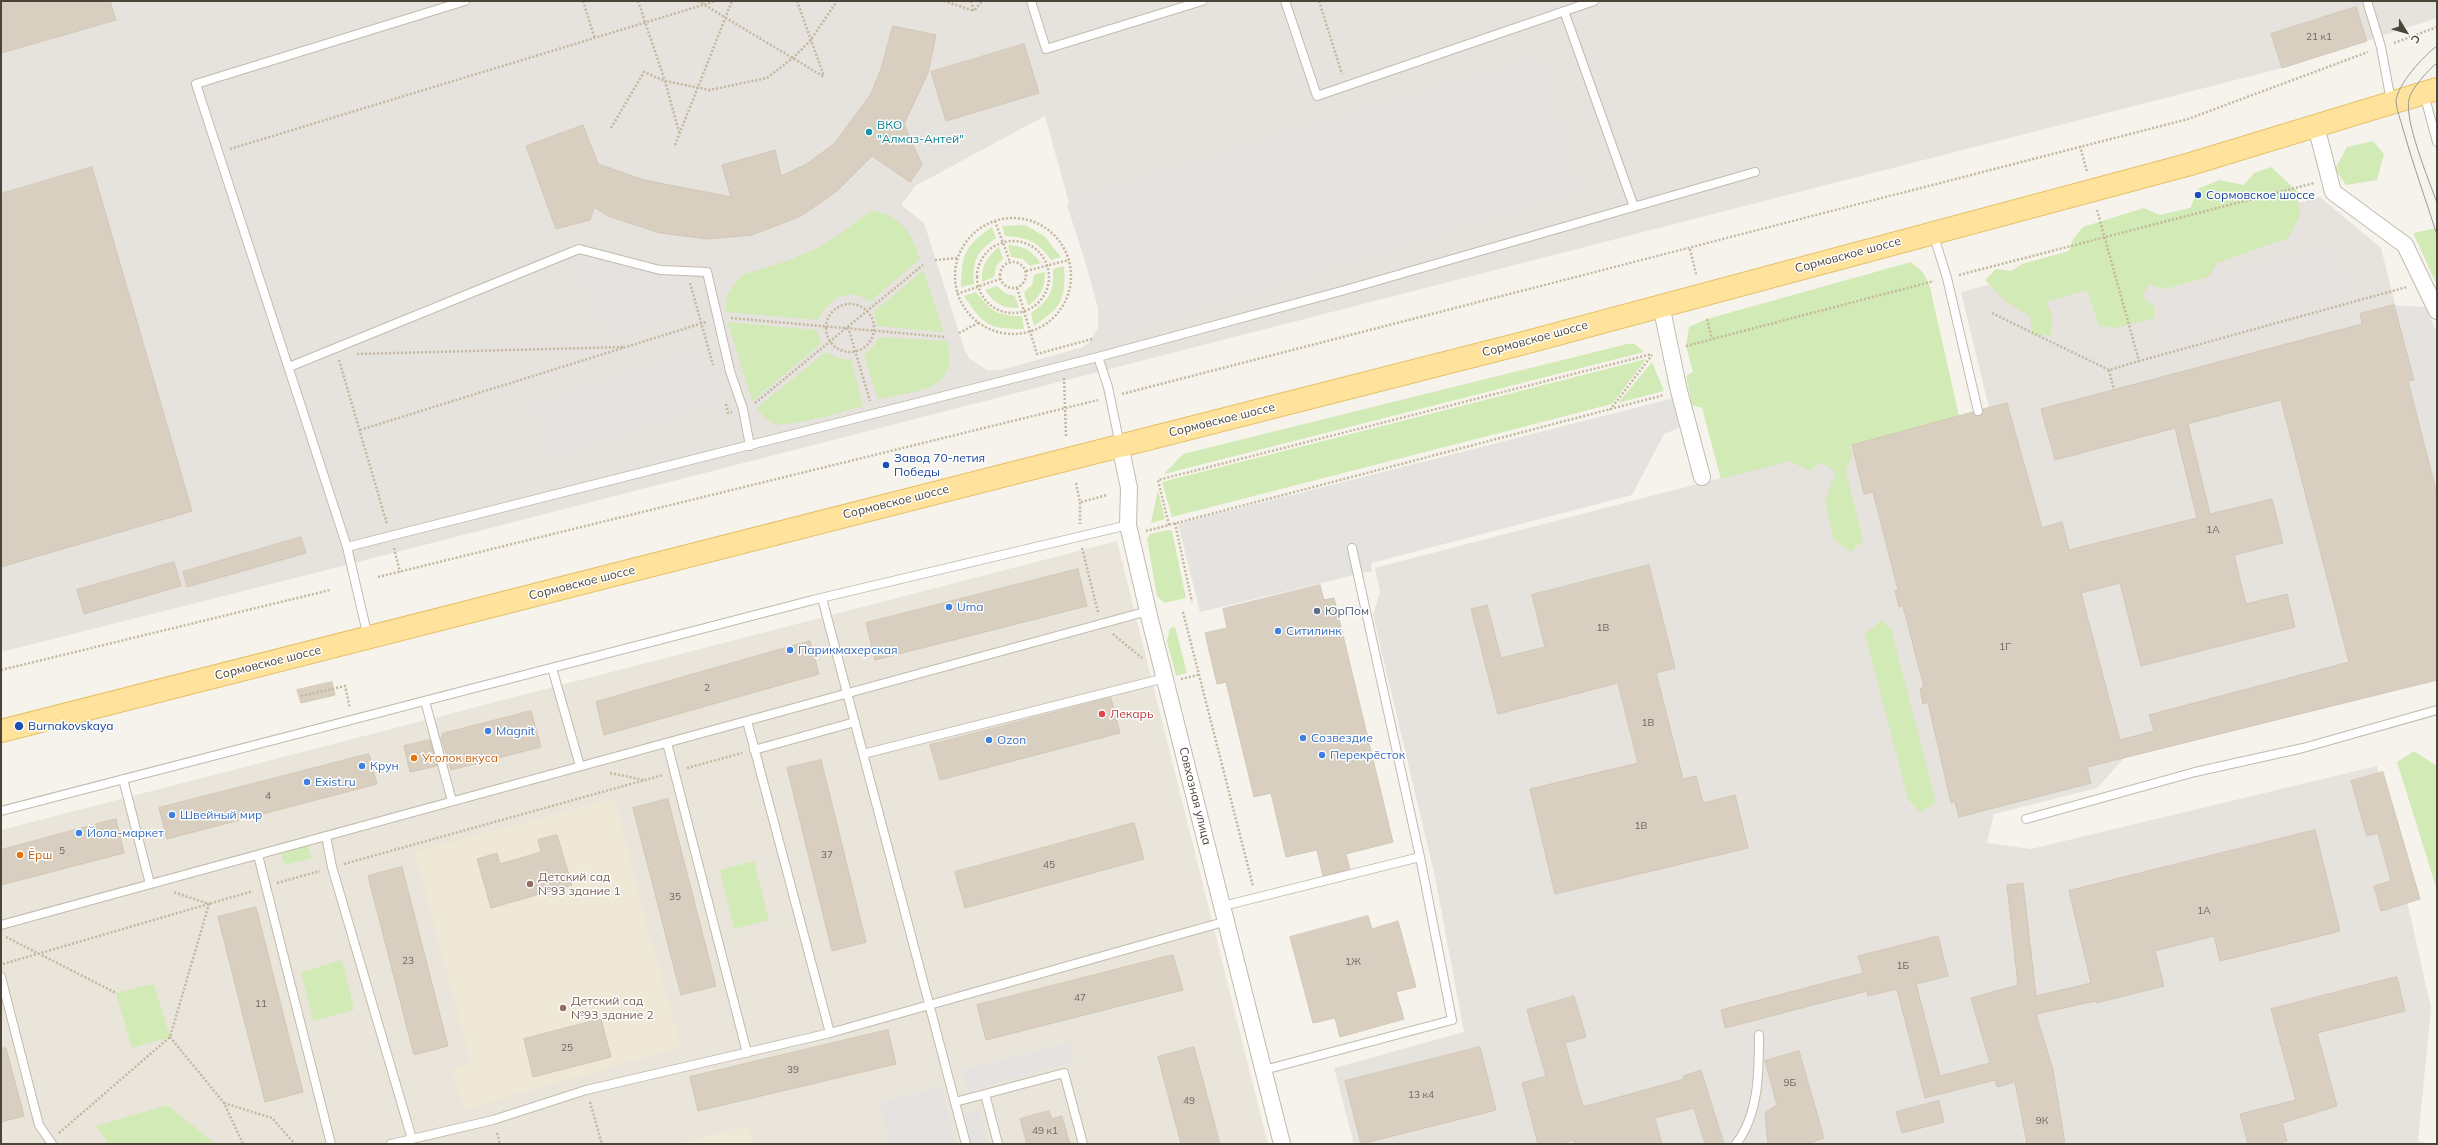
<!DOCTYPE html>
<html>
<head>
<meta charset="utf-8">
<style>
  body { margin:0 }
  #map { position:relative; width:2438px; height:1145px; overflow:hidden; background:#f6f3ec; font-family:Mulish,sans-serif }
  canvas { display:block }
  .frame { position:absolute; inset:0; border:2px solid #4b4439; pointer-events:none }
  .north { position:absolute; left:2386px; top:12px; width:40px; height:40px; -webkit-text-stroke:3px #fff; paint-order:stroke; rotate:127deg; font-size:11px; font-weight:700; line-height:16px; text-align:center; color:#4b4439 }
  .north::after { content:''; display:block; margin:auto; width:14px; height:18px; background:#4b4439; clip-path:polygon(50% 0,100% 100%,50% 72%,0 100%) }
</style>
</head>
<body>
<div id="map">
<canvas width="2438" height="1145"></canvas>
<div class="frame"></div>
<div class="north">С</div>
</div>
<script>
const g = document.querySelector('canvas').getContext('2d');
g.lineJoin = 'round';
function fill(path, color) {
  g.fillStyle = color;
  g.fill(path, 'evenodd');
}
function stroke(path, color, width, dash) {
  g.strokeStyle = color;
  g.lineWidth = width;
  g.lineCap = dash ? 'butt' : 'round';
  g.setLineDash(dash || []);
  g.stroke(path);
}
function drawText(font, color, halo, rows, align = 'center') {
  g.font = font + ' Mulish,sans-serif';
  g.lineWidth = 3;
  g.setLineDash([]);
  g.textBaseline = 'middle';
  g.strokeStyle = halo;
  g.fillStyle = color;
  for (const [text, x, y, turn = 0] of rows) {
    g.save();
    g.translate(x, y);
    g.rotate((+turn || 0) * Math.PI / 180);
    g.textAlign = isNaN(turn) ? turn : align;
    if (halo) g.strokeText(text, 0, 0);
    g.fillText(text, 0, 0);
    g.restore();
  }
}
fill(new Path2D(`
  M1117 541 1268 1144H1V830Z`), '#eae5da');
fill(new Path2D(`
  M1 1H2437V18L2282 68 315 573 1 652ZM1045 116 1098 308V328L1089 343 1083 347 1001 370H987L970 359 965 351 924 223 901 205 915 186Z
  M2320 197 2381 248 2414 380 2408 382 2437 494V680L2125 757 2097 788 1994 814 1987 843 2031 849 2377 766 2431 1008 2418 1141 2430 1144H1354L1334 1068 1464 1032 1435 877 1373 615 1380 592 1375 568 1989 408 1961 292Z`), '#e6e2dd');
fill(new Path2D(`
  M614 798 644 916 681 1047 465 1109 452 1069 471 1063 415 852Z
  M748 1125 753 1144H678Z`), '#efe8d6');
fill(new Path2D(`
  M2373 141 2384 154 2377 180 2346 185 2335 169 2347 147Z
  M2271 167 2297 191 2300 216 2288 238 2217 263 2208 277 2165 289 2149 284 2142 296 2155 307V318L2116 328 2099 326 2087 290 2046 302 2052 315 2051 335H2032L2030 316 2005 301 1985 280 1996 269 2011 271 2022 264 2069 251 2073 239 2083 227 2144 208 2160 215 2190 208 2199 188 2220 180 2244 185 2254 173Z
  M875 211C903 218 912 234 920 259L869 302C848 285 828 299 818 320L725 312 728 293 742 275 787 261 813 250 834 238 868 213Z
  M1025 225 1044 236 1061 257 1051 260C1037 241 1029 238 1005 236L1002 226Z
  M992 227 996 238C976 253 973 259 974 284L961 287C962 253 964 247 992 227Z
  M2437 228V285L2413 233Z
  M1008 245C1024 246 1031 250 1041 263L1030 266 1023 259 1011 257Z
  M999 247 1003 259 996 266 994 277 982 282C982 265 986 258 999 247Z
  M1911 262 1922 271 1929 283 1959 416 1849 446 1853 454 1846 471 1863 540 1851 552 1833 539 1825 501 1836 472 1820 462 1810 471 1789 461 1721 479 1702 408 1692 405 1686 376 1693 372 1686 346 1689 327 1707 319Z
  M1064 266C1066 301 1062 306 1034 326L1031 313C1050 299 1054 293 1053 269Z
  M923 270 944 332 877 326 874 312Z
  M1045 272C1045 288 1041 296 1028 306L1024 292 1032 285 1034 275Z
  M997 286 1006 294 1015 296 1019 308C1002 308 995 304 985 290Z
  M976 292C991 311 997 316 1022 316L1024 329C989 329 984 326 964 296Z
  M728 322 816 330 821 344 752 401Z
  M879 337 947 341C961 392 914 391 878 399L864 356 873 347Z
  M1627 344H1635L1644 352 1164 474 1183 454Z
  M826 352 838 358 851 360 863 406C844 411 788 429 772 423 766 420 761 413 757 408Z
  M1646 359 1612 404 1172 517 1162 482Z
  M1652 362 1664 391 1618 403Z
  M1158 490 1165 519 1151 523Z
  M1168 530 1172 531 1186 598 1164 603 1157 596 1147 539 1150 534Z
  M1882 620 1891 629 1936 803 1920 812 1908 799 1865 634Z
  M1175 627 1187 673 1176 676 1167 641 1170 628Z
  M2414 751 2437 766V890L2397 762Z
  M307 842 312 858 285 865 280 850Z
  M754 861 769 920 734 929 720 870Z
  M342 960 354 1010 313 1021 301 972Z
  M154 984 170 1037 132 1048 116 993Z
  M167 1105 216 1144H109L96 1126Z`), '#d2eab5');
fill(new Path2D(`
  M1534 62 1571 188 1108 333 1067 205Z
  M579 249 679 272 687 309 622 331 617 316 602 320Z
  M2330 250 2342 293 2170 339 2158 296Z
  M2394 305 2425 307 2437 333V494L2408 381 2414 380Z
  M700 354 715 400 554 451 539 406Z
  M1674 398 1679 428 1664 434 1632 495 1371 563 1372 571 1200 612 1178 524Z
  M1069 1043 1074 1063 967 1091 962 1071Z
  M941 1087 956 1144H890L880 1103Z
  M979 1109 988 1144H972L964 1113Z`), '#e5e3e0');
const building = new Path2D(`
  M1 1H110L116 20 1 53Z
  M2356 7 2367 41 2282 68 2271 34Z
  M893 26 936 35 928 73 904 124 922 165 910 182 872 156 837 191 801 216 752 235 708 239 660 233 608 216 594 207 590 220 556 229 526 146 583 125 598 164 644 180 731 197 722 165 775 150 781 176 805 165 834 144 871 94 881 69Z
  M1024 44 1039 93 946 121 931 72Z
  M92 167 192 511 1 567V194Z
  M2394 305 2414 380 2408 381 2437 494V680L2087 767 2091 783 1959 817 1955 802 1951 803 1928 702 1923 704 1920 689 1924 687 1903 606 1899 607 1895 591 1898 590 1873 492 1864 494 1852 445 1973 412 1980 416 1983 409 2007 403 2042 528 2062 522 2069 550 2197 518 2175 428 2055 460 2041 409 2362 324 2360 314ZM2281 400 2349 662 2149 715 2154 731 2120 740 2081 593 2120 583 2141 666 2295 627 2287 594 2246 604 2234 555 2283 543 2272 499 2210 514 2188 424Z
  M301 537 306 553 187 587 183 572Z
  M174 562 181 586 84 614 77 590Z
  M1649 565 1675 668 1656 673 1683 779 1696 776 1703 803 1735 795 1748 848 1555 894 1530 789 1638 763 1618 683 1498 714 1471 609 1487 605 1501 658 1545 647 1532 595Z
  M1078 569 1087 606 875 660 866 623Z
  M1320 585 1324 600 1334 598 1393 842 1346 854 1350 869 1323 876 1317 850 1286 857 1271 793 1254 797 1226 682 1217 684 1205 633 1227 628 1223 609Z
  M810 641 819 674 604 735 596 702Z
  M332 682 335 695 301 703 297 690Z
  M1111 698 1120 733 940 780 930 745Z
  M531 711 541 747 451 770 441 737H443L442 734Z
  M430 740 437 766 410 772 404 746Z
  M369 754 377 784 167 839 159 808Z
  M821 760 866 942 832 951 787 768Z
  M2383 772 2420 899 2381 911 2374 886 2391 881 2378 833 2367 836 2351 781Z
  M668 799 716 986 681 995 633 808Z
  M116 819 124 853 1 885V850Z
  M1134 823 1144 859 965 908 955 872Z
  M2315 830 2340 931 2220 961 2214 936 2155 951 2164 986 2096 1003V1001L2036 1014 2053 1070 2065 1144H2027L2015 1082 1997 1087 1995 1080 1925 1098 1897 989 1868 996 1867 991 1725 1028 1721 1010 1863 973 1858 956 1938 936 1948 976 1916 984 1940 1076 1990 1063 1971 998 2018 985 2007 885 2023 883 2036 996 2091 983 2069 891Z
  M557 835 572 885 491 908 477 859 497 853 500 864 541 852 538 840Z
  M402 867 448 1046 414 1055 368 876Z
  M256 907 303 1092 265 1102 218 917Z
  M1368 916 1372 929 1398 921 1416 987 1396 992 1404 1019 1340 1037 1335 1018 1313 1023 1290 937Z
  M1173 955 1183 990 986 1040 977 1005Z
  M2397 977 2405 1011 2317 1033 2337 1106 2282 1123 2287 1141 2274 1144H2248L2240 1114 2296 1100 2271 1009Z
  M1574 996 1586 1037 1565 1043 1583 1107 1684 1079 1683 1076 1701 1070 1724 1144H1705L1694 1108 1655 1118 1662 1144H1575L1574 1140 1559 1144H1538L1522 1083 1546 1076 1527 1010Z
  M601 1019 611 1057 533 1077 524 1039Z
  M888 1030 896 1064 698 1111 690 1077Z
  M1194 1047 1220 1144H1181L1158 1057Z
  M1480 1047 1496 1110 1361 1144 1345 1081Z
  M6 1048 24 1116 1 1122V1049Z
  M1799 1051 1824 1138 1807 1144H1768L1765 1113 1777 1105 1765 1061Z
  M1939 1101 1944 1122 1902 1133 1896 1112Z
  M1049 1111 1052 1119 1062 1116 1070 1144H1027L1020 1119Z`);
fill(building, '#d8cfc1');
stroke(building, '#d3c7b4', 1);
const service = new Path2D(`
  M465 1 196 84 347 547 1098 357 1345 290 1755 172
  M1031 1 1046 49 1202 1
  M1285 1 1317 96 1594 1
  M2367 1 2381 47 2391 101
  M1564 11 1634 207
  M2424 94 2437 142
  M1933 233 1947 278 1978 411
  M1098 357 1108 387 1120 445
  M289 367 579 249 660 270 707 272 730 371 743 409 750 446
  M347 547 368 637
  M1352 548 1420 857
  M822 598 966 1144
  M552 668 580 766
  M425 701 452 801
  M747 721 830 1033
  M667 743 747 1053
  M754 750 855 722
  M863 754 1165 678
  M123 779 150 884
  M1 811C274 740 547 667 821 598 923 573 1026 550 1128 525
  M2026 819 2195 772 2303 748 2437 710
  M326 836 332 867 412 1139
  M258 855 331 1144
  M1223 906 1420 857 1452 1020 1264 1070
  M1 925 1148 611
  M1 977 39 1125 52 1144
  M985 1094 998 1144
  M955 1102 1064 1073 1083 1144
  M391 1144 493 1120 586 1090 830 1033 1227 921
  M1736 1144C1759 1114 1759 1072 1759 1035`);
const minor = new Path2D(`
  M2316 126 2333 192 2405 245 2437 311
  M1661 305 1679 391 1702 477
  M1120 445 1129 488 1128 525 1150 620 1282 1144`);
const primary = new Path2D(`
  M1 731 1520 344 2187 165 2437 89`);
stroke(service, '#c2bbae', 10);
stroke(minor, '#c2bbae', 18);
stroke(primary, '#e6c16a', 24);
stroke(new Path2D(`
  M583 1 595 39
  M638 1 665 81 679 132
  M698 1 824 77
  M797 1 824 76
  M944 1 974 11
  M971 1 974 11 982 1
  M1319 1 1342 74
  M2394 43 2437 27
  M611 128 644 72 665 81 710 90 767 78 794 57 810 41 837 1
  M675 145 732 1
  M2080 146 2087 172
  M230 149 716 1
  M2097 210 2139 361 2407 287
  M955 276a58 58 0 1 1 116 0a58 58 0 1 1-116 0Z
  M995 221 1010 262
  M977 277a36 36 0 1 1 72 0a36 36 0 1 1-72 0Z
  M1690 249 1696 274
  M935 260 958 258
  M1000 275a13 13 0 1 1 26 0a13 13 0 1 1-26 0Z
  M1026 271 1069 260
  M1959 275 2314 183
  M690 283 713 365
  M1017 288 1037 354 1092 339
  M957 294 1000 279
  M826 328a24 24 0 1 1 48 0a24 24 0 1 1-48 0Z
  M1992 313 2109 370 2139 361
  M731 318 945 337
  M1707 319 1712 339
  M848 327 870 401
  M959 333 978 323
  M1686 346 1934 281
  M357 354 624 347
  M339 360 387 524
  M2109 370 2114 390
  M1064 378 1066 436
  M1122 394 2188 119 2368 52
  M755 403 923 265
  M726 404 728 413 732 412
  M1610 410 1652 355
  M360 430 706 322
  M1076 483 1080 502V524
  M1081 502 1107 495
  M1175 523 1192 602
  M1169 525 1158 480 1652 354
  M1146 531 1664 395
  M394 548 400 572
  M1082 548 1098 612
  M378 577 1098 400
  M1183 612 1253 886
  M1113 634 1142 658
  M1 670 330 590
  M1181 679 1198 675
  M301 696 345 686 350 708
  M687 768 742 753
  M610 773 644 780
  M344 864 663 775
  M277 883 320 871
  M6 937 116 993
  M3 964 253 891
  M170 1037 224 1103 243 1144
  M590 1102 602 1144
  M224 1103 272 1118 295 1144
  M59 1133 170 1037 209 904 173 892
  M497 1133 500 1144`), '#c4b79f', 2.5, [2, 2]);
stroke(service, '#fff', 8);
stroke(minor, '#fff', 16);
stroke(primary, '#ffe39c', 22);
stroke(new Path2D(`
  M2437 46C2424 55 2396 86 2396 102 2397 111 2401 121 2403 129 2413 165 2426 200 2437 235
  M2437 63C2429 69 2411 89 2409 99 2404 121 2429 180 2437 203`), '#9a9a9a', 1);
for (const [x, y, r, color] of [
  [869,132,4,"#0f9aa8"],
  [2198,195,4,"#1a4fb4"],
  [886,465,4,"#1a4fb4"],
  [949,607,4,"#3f7fe0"],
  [1317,611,4,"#5c6f8a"],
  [1278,631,4,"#3f7fe0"],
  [790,650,4,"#3f7fe0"],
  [1102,714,4,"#e0444e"],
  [19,726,5,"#1a4fb4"],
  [488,731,4,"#3f7fe0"],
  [1303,738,4,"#3f7fe0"],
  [989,740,4,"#3f7fe0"],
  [1322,755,4,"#3f7fe0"],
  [414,758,4,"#e8710a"],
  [362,766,4,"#3f7fe0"],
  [307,782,4,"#3f7fe0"],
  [172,815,4,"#3f7fe0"],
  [79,833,4,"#3f7fe0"],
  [20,855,4,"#e8710a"],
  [530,884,4,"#8d6e63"],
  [563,1008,4,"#8d6e63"]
]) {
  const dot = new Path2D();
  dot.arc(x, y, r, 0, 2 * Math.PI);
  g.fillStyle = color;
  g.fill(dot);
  stroke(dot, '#fff', 1.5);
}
drawText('10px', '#6e675b', null, [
  ["21 к1",2319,37],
  ["1А",2213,530],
  ["1В",1603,628],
  ["1Г",2005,647],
  ["2",707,688],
  ["1В",1648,723],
  ["4",268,796],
  ["1В",1641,826],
  ["5",62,851],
  ["37",827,855],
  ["45",1049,865],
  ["35",675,897],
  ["1А",2204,911],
  ["23",408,961],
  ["1Ж",1353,962],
  ["1Б",1903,966],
  ["47",1080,998],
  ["11",261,1004],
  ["25",567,1048],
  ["39",793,1070],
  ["9Б",1790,1083],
  ["13 к4",1421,1095],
  ["49",1189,1101],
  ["9К",2042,1121],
  ["49 к1",1045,1131]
]);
drawText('12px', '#0d838f', '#fff', [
  ["ВКО",877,125],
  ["\"Алмаз-Антей\"",877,139]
], 'left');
drawText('12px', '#164399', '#fff', [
  ["Сормовское шоссе",2206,195],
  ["Завод 70-летия",894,458],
  ["Победы",894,472],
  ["Burnakovskaya",28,726]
], 'left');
drawText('12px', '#4b4439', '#fff', [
  ["Сормовское шоссе",1848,255,-15],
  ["Сормовское шоссе",1535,339,-15],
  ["Сормовское шоссе",1222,420,-14],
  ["Сормовское шоссе",896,502,-14],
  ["Сормовское шоссе",582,583,-14],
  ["Сормовское шоссе",268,663,-14],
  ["Совхозная улица",1195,796,76]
]);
drawText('12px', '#366cbe', '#fff', [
  ["Uma",957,607],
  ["Ситилинк",1286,631],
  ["Парикмахерская",798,650],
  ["Magnit",496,731],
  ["Созвездие",1311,738],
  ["Ozon",997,740],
  ["Перекрёсток",1330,755],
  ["Крун",370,766],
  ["Exist.ru",315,782],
  ["Швейный мир",180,815],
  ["Йола-маркет",87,833]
], 'left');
drawText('12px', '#4e5e75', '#fff', [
  ["ЮрПом",1325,611]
], 'left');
drawText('12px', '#be3a42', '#fff', [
  ["Лекарь",1110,714]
], 'left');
drawText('12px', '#c56008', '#fff', [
  ["Уголок вкуса",422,758],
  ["Ёрш",28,855]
], 'left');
drawText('12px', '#785e54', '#fff', [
  ["Детский сад",538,877],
  ["№93 здание 1",538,891],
  ["Детский сад",571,1001],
  ["№93 здание 2",571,1015]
], 'left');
</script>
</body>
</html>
